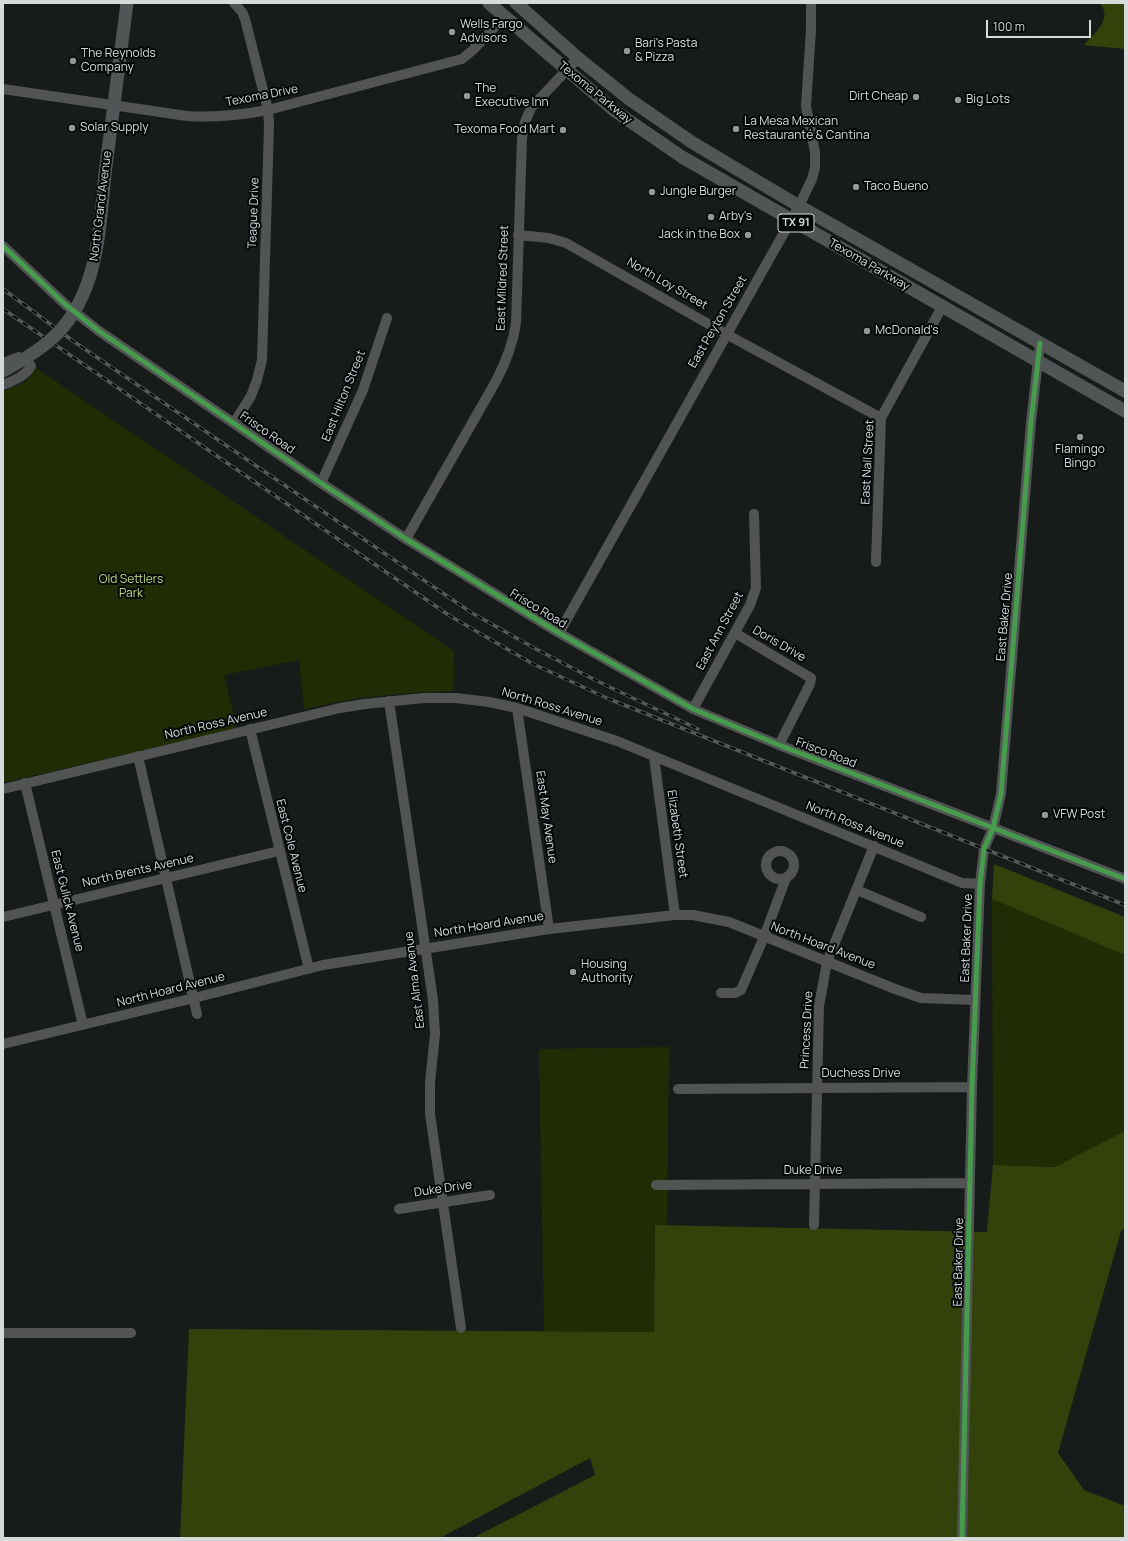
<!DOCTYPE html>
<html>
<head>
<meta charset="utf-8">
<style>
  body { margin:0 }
  #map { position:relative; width:1128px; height:1541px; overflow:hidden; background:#171c1b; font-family:Manrope,sans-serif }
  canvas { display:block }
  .frame { position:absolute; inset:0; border:4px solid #d5dbda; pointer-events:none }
  .scale { position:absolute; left:986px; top:20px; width:105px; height:18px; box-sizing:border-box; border:2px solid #d5dbda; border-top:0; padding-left:5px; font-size:12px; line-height:14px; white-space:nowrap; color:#d5dbda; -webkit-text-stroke:3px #040707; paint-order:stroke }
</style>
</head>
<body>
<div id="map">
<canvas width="1128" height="1541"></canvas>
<div class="frame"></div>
<div class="scale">100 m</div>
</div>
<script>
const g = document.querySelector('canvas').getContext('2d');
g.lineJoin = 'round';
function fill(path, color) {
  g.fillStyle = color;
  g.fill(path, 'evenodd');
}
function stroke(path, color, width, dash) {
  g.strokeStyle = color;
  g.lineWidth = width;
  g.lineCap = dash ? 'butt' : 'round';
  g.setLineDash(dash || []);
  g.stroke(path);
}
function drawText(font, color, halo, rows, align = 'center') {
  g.font = font + ' Manrope,sans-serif';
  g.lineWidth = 4;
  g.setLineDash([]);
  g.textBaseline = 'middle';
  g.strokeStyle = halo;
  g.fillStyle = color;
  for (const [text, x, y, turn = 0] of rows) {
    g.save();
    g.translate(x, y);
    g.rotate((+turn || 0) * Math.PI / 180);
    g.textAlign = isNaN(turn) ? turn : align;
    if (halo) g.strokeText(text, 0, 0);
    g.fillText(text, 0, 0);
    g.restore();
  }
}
fill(new Path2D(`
  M36 368 454 651 453 691 408 693 358 698 304 709 299 660 224 675 237 728 3 783V391C18 385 28 383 36 368Z
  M992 899 1125 955V1131L1055 1167 993 1165Z
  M669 1047 667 1225H655L654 1332 544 1331 539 1049Z`), '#212c04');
fill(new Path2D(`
  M1100 3H1125V49L1084 45C1095 32 1113 20 1100 3Z
  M994 864 1125 917V955L992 899Z
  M1125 1131V1228L1121 1231 1058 1453 1084 1490 1125 1506 1124 1538H473L595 1475 590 1458 440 1538H180L189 1329 654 1332 655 1225 987 1232 993 1165 1055 1167Z`), '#33410a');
stroke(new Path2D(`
  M3 89 187 116C214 118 241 115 268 110L462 59 473 50 504 17
  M518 235 549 238 566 243 726 334 881 418
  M3 246 66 305 99 331 321 483 406 539 559 633 693 709 779 745 1125 879
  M3 363 19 357 28 361 31 366C26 376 12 381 3 385
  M234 423 251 396 257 380 262 360 269 125 268 110 245 19 242 12 234 3
  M321 483 363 390 387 318
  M406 539 496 381C506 362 513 345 516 323L522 138 525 122 531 108 578 58
  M876 562 881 418 942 307
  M559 633 799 206 812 179 815 168V152L806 106 811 30V3
  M735 633 811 678 810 684 779 745
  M389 701 433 1000 435 1034 430 1083V1114L461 1328
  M517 708 549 929
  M693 709 750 605 756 588 754 514
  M250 729 309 969
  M138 756 197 1014
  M654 757 675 915
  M25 783 83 1025
  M3 789 340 708 365 704 424 698H456L489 702 517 708 617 741 962 883 980 884
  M766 865a14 14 0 1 1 28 0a14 14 0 1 1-28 0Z
  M857 890 921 917
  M3 917 279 851
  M721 993H735L741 990 764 937 786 878
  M3 1044 194 998 323 965 549 929 675 915H693L729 922 895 989 921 998 975 1000
  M678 1089 972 1087
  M656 1185 970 1183
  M399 1209 490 1195
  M814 1225 819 1006 827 962 874 846
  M3 1333H131
  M962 1538 972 1087 980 884 984 849 993 828 1001 794 1031 422 1040 343`), '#525454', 10);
stroke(new Path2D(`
  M489 3 615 111 682 157 1125 411
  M516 3 578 58 629 99 693 143 799 206 1125 391
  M105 174 127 3`), '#525555', 13);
const rail = new Path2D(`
  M3 289 73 341 472 613 536 649 597 681 698 729
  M3 309 450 616 533 664 609 699 1125 905`);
stroke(rail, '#545857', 3.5);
stroke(rail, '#040707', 2, [6]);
stroke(new Path2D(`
  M3 371C18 363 33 354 47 343 98 301 99 234 105 174`), '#525555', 13);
stroke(new Path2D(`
  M3 246 66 305 99 331 321 483 406 539 559 633 693 709 779 745 1125 879
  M962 1538 972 1087 980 884 984 849 993 828 1001 794 1031 422 1040 343`), '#469c4c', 5);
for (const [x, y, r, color] of [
  [452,32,4,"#929897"],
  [627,51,4,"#929897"],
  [73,61,4,"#929897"],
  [467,96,4,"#929897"],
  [916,97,4,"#929897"],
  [958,100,4,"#929897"],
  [72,128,4,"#929897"],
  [736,129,4,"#929897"],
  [563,130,4,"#929897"],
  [856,187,4,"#929897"],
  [652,192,4,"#929897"],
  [711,217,4,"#929897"],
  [748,235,4,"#929897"],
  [867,331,4,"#929897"],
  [1080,437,4,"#929897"],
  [1045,815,4,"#929897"],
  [573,972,4,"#929897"]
]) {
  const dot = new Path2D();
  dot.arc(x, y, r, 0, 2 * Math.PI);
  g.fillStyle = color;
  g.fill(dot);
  stroke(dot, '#040707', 1.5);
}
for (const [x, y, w] of [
  [796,223,36]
]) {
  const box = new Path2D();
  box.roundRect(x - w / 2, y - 9, w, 18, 3);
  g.fillStyle = '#040707';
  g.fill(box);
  stroke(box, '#d5dbda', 1);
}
drawText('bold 11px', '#d5dbda', null, [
  ["TX 91",796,223]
]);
drawText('12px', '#d5dbda', '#040707', [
  ["Wells Fargo",460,25],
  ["Advisors",460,39],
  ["Bari's Pasta",635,44],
  ["& Pizza",635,58],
  ["The Reynolds",81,54],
  ["Company",81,68],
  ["The",475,89],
  ["Executive Inn",475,103],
  ["Dirt Cheap",908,97,"right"],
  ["Big Lots",966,100],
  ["La Mesa Mexican",744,122],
  ["Restauranté & Cantina",744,136],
  ["Solar Supply",80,128],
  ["Texoma Food Mart",555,130,"right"],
  ["Taco Bueno",864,187],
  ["Jungle Burger",660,192],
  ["Arby's",719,217],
  ["Jack in the Box",740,235,"right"],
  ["McDonald's",875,331],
  ["Flamingo",1080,450,"center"],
  ["Bingo",1080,464,"center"],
  ["VFW Post",1053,815],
  ["Housing",581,965],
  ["Authority",581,979]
], 'left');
drawText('12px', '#d5dbda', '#040707', [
  ["Texoma Parkway",595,93,39],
  ["Texoma Drive",262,96,-11],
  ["North Grand Avenue",101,206,-83],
  ["Teague Drive",254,213,-88],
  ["Texoma Parkway",869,265,30],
  ["East Mildred Street",503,278,-88],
  ["North Loy Street",667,284,30],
  ["East Peyton Street",718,322,-60],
  ["East Hilton Street",344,396,-68],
  ["Frisco Road",267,433,35],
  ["East Nall Street",868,462,-87],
  ["Frisco Road",538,609,31],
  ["East Baker Drive",1005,617,-85],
  ["East Ann Street",720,631,-62],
  ["Doris Drive",779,644,30],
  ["North Ross Avenue",552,707,17],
  ["North Ross Avenue",216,724,-13],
  ["Frisco Road",826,753,21],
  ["East May Avenue",546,817,82],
  ["North Ross Avenue",855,825,22],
  ["Elizabeth Street",677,834,82],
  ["East Cole Avenue",291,846,76],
  ["North Brents Avenue",138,871,-13],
  ["East Gulick Avenue",67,901,76],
  ["North Hoard Avenue",489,925,-9],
  ["East Baker Drive",967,938,-88],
  ["North Hoard Avenue",823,946,21],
  ["East Alma Avenue",415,980,-97],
  ["North Hoard Avenue",171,990,-14],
  ["Princess Drive",807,1030,-87],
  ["Duchess Drive",861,1074],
  ["Duke Drive",813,1171],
  ["Duke Drive",443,1189,-8],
  ["East Baker Drive",959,1262,-89]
]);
drawText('12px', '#bcd881', '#040707', [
  ["Old Settlers",131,580],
  ["Park",131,594]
]);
</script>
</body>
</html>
